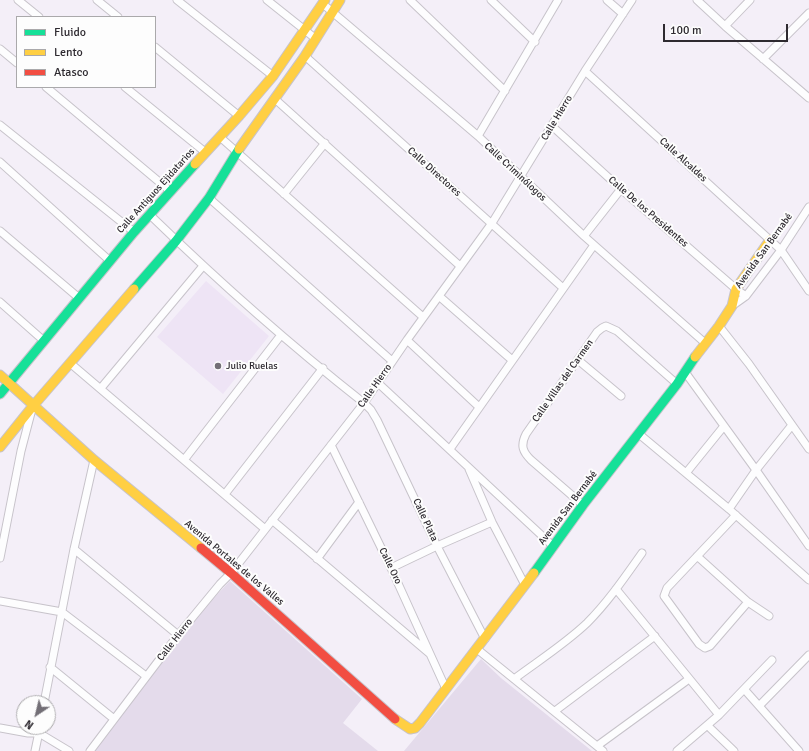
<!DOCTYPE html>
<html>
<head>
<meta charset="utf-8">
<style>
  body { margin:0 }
  #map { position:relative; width:809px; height:751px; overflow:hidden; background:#f4eff8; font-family:Signika,sans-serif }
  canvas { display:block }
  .legend { position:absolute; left:16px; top:16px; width:140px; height:72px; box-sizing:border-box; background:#fdfdfd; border:1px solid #aaa9ab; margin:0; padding:5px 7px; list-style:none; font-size:12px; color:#2e2a30 }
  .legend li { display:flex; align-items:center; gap:8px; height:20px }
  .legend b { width:20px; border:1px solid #aaa9ab }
  .north { position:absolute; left:16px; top:695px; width:40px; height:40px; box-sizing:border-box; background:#fdfdfd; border:1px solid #aaa9ab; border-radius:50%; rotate:215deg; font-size:11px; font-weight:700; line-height:16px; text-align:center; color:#2e2a30 }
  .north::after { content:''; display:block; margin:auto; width:14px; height:18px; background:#736f76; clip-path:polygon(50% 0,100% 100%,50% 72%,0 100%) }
  .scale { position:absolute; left:663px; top:24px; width:125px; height:18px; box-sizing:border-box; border:2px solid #2e2a30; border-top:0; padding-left:5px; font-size:12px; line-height:14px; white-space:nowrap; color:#2e2a30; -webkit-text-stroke:3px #fdfdfd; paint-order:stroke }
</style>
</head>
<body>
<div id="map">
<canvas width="809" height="751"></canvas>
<ul class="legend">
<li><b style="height:5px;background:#16e098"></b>Fluido</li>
<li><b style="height:5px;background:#ffcf43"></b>Lento</li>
<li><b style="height:5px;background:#f24e42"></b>Atasco</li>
</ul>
<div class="north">N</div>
<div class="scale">100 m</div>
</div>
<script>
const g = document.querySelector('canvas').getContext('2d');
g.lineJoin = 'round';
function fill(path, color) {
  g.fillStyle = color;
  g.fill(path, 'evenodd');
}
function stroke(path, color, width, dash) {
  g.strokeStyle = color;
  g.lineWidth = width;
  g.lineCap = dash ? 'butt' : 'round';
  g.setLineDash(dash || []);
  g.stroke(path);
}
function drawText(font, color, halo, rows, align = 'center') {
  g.font = font + ' Signika,sans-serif';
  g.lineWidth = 4;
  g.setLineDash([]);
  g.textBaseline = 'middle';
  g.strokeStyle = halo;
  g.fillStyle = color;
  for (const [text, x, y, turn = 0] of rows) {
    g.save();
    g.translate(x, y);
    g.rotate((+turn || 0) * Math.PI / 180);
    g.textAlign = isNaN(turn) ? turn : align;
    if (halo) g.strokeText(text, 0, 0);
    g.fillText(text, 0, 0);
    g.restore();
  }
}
fill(new Path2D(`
  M206 281 269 336 223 394 157 337Z`), '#eee4f5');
fill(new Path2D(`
  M230 581 362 699 343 723 378 751H91L209 603Z
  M481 659 501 678 592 751H404Z`), '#e4dbeb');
const street = new Path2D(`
  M18 0 39 17
  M97 0 118 17
  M177 0 273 76
  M267 0 316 39
  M410 0 505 91
  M491 0 535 42
  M607 0 623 14
  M697 0 725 26 809 98
  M323 4 478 136 584 236 705 343
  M725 26 750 0
  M155 47 239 116
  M0 49 17 63
  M305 56 563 288
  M763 59 809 13
  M585 71 770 240 781 250 809 291
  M46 87 170 191
  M125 87 205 152
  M275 99 460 266
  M0 125 134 232
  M552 126 621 189 736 289 746 296
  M478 136 558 0
  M220 137 423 317
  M0 162 110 261
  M284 194 325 143
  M209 198 392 361
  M149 214C218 281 289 344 364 403L371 410 377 420 437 546 485 639
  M0 231 79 298
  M584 236 621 189
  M439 296 512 360
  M0 302 44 341
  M732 306 746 296 781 250 809 207
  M719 326 749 364 809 449
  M407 340 479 407
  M578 360 621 396
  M70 363 265 529
  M685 372 756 470 809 546
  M377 382 553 546
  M101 388 203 266
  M639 434 729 509 809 580
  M331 445 391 568 446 689
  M450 449 594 245
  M184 460 281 335
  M469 469 492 522 525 585
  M686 473 724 426
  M225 494 323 368
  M583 505 531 460C523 452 520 446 526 434L597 332 602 328 606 326 617 331 677 384
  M729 509 756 470 792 425
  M736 515 667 588 664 596 699 644 705 648 710 646 748 602
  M272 520 429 653
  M74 549 178 635
  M697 556 748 602 769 616
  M0 558 21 451 32 409
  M317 559 359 502
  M391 568 437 546 492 522
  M616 589 719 715
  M0 601 62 612 146 676
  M477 649 603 751
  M50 667 114 719
  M514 679C538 661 565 644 587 623 608 602 625 577 642 553
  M744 689 799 751
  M44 703 74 549 94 460
  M760 705 809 655
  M555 711 655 636
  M708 726 734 751
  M0 728 28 733H39L69 751
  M597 746 689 679
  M35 751 40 727
  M90 751 178 635 220 584 231 573 364 403 407 340 492 223 585 71 632 0
  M677 751 719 715 772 660`);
const fast = new Path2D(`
  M134 289 176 241 209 198 239 149
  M0 394 134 232 195 164
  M534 573 583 505 677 384 695 357`);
const slow = new Path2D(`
  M239 149 305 56 340 0
  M195 164 239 116 273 76 325 0
  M695 357 719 326 732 306 736 289 770 240
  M0 375 94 460 201 548
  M0 447 33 406 134 289
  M395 719 410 729 415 728 420 723 534 573`);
const jam = new Path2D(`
  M201 548 231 573 395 719`);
stroke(street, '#c7c3ca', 9);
stroke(fast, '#c7c3ca', 11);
stroke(slow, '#c7c3ca', 11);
stroke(jam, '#c7c3ca', 11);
stroke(street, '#fdfdfe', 7);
stroke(fast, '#16e098', 9);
stroke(slow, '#ffcf43', 9);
stroke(jam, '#f24e42', 9);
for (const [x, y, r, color] of [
  [218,366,4,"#736f76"]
]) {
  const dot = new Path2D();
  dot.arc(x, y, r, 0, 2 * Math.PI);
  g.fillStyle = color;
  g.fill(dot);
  stroke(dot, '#fdfdfd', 1.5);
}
drawText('10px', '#2e2a30', '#fdfdfd', [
  ["Calle Hierro",557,118,-59],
  ["Calle Alcaldes",683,160,42],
  ["Calle Directores",434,172,42],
  ["Calle Criminólogos",515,172,43],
  ["Calle Antiguos Ejidatarios",156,191,-48],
  ["Calle De los Presidentes",648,212,41],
  ["Avenida San Bernabé",764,251,-54],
  ["Calle Villas del Carmen",563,381,-55],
  ["Calle Hierro",375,386,-55],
  ["Avenida San Bernabé",568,508,-53],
  ["Calle Plata",425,520,65],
  ["Avenida Portales de los Valles",234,563,40],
  ["Calle Oro",390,566,64],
  ["Calle Hierro",175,640,-52]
]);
drawText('10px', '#2e2a30', '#fdfdfd', [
  ["Julio Ruelas",226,366]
], 'left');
</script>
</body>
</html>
